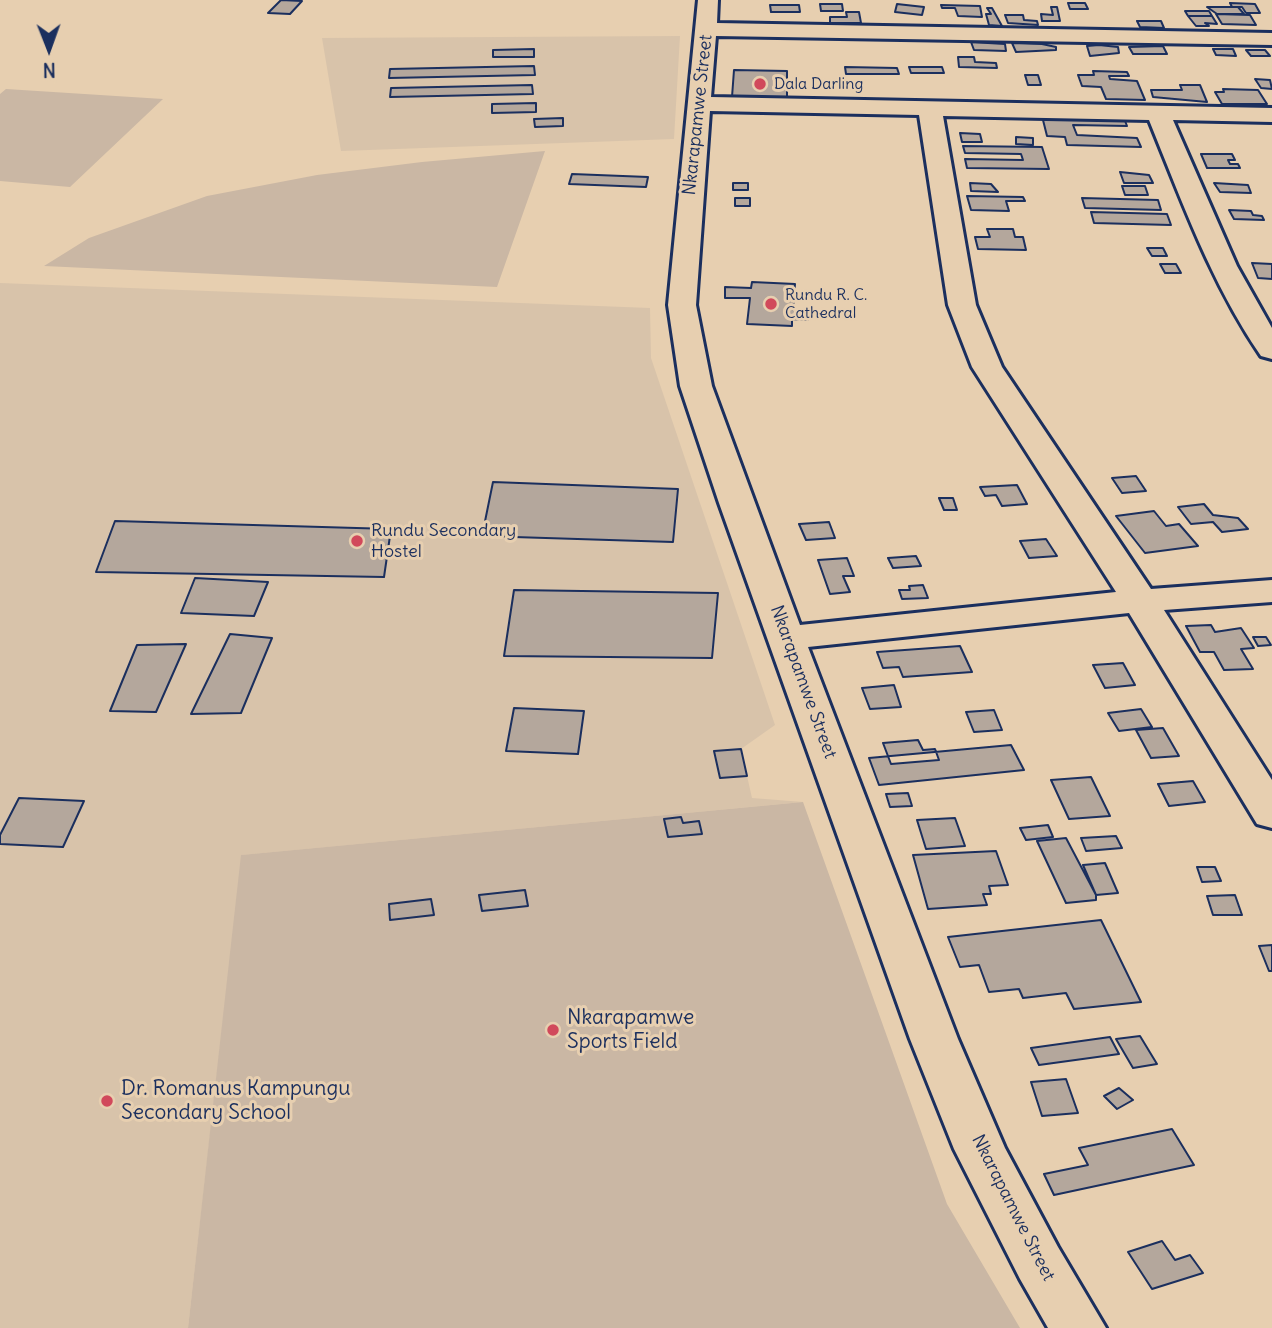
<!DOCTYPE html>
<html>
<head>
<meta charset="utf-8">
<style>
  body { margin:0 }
  #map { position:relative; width:1272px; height:1328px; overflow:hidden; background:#e7cfb0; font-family:Delius,sans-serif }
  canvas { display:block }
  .north { position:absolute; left:14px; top:14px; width:70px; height:70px; -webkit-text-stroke:5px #e7cfb0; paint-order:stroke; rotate:179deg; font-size:19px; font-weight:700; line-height:28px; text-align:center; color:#1b2f5e }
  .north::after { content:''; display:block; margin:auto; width:24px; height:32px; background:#1b2f5e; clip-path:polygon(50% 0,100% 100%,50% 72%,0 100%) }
</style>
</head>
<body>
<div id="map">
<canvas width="1272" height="1328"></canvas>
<div class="north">N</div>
</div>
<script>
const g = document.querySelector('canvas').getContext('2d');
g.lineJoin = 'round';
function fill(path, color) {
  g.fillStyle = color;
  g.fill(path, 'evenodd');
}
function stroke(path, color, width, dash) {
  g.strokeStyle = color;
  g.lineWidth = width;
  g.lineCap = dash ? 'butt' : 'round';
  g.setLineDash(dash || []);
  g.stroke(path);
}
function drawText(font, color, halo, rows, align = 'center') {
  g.font = font + ' Delius,sans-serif';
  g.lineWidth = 6;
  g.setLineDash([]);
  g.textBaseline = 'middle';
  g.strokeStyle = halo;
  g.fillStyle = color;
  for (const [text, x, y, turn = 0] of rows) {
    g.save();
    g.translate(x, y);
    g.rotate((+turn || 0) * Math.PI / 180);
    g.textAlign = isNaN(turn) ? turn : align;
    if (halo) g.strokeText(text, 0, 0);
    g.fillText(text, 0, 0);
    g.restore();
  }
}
fill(new Path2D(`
  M680 36 674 139 341 151 322 38Z
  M0 283 650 308 651 358 775 725 741 749 752 798 803 802 242 855 188 1328H0Z`), '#d8c3aa');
fill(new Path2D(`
  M6 89 163 99 70 187 0 181V94Z
  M545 151 497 287 44 266 89 238 207 196 317 175 422 162Z
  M803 802 947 1204 1020 1328H188L241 855Z`), '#cab7a4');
const building = new Path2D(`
  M281 0 302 1 290 14 268 13Z
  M1068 3H1085L1088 9H1070Z
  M1230 3 1255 4 1260 13H1246L1242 7H1232Z
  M820 4H842L843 11H821Z
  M897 4 924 7 922 15 895 12Z
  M770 5H799L800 12H771Z
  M941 5 980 6 982 17 958 16 955 8H942Z
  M1051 7H1057L1060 21H1042L1041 14 1053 15Z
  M1207 7H1238L1244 14H1217Z
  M987 8H992L1002 26 989 25 986 14H991Z
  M1185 11H1209L1212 16H1188Z
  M846 12H859L861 23H830V17H847Z
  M1216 14 1250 15 1256 25 1222 24Z
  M1005 15H1023L1024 20 1037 21 1038 25 1008 23Z
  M1188 16H1212L1217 24 1205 23 1209 26H1196Z
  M1137 21H1161L1164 28 1140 27Z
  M971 42 1005 44 1006 51 974 50Z
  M1012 43 1042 44 1056 47V50L1016 52Z
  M1099 45 1118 47 1119 53 1090 56 1087 46Z
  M1163 46 1167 54H1133L1129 47Z
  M534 49V57H493V50Z
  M1213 49H1233L1236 56 1216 55Z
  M1246 50H1265L1270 56H1251Z
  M958 57H974L975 62 996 63 997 68 959 67Z
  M534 66 535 75 389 78 390 69Z
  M845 67 897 68 899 74H846Z
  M909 67H942L944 73H911Z
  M734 70 787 71V98L732 97Z
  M1093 71 1127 72 1129 76H1109L1110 79 1137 81 1145 100 1106 99 1101 87 1082 86 1078 75H1094Z
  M1025 75H1038L1041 85H1028Z
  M1255 79 1270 80 1272 89 1261 88Z
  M532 85 533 94 390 97 391 88Z
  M1180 85H1200L1207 102 1153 97 1151 90H1182Z
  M1223 89 1258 90 1267 104H1222L1215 92H1224Z
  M536 103V112L492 113V104Z
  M1042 116 1124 118 1127 126 1073 125 1077 135 1137 138 1141 147 1067 145 1065 137 1047 136Z
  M563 118V126L535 127 534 119Z
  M960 133 980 134 982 142H962Z
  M1016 137 1033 138V145L1016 144Z
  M963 146 1042 147 1049 169 967 168 965 159 1023 160 1021 154 965 153Z
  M1201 154H1232L1235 160H1228L1230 164H1238L1240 168H1207Z
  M1120 172 1149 175 1153 183H1124Z
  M572 174 648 177 646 187 569 184Z
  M733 183H748V190H733Z
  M970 183 991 184 998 192 971 191Z
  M1214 183 1248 185 1251 193 1220 192Z
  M1122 186H1145L1148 195H1125Z
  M967 196 1023 197 1025 201H1006L1009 211 971 210Z
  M735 198H750V206H735Z
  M1082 198 1158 200 1161 210 1085 208Z
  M1229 210 1251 211 1253 215 1262 216 1264 220 1234 219Z
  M1091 212 1167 214 1171 225 1094 223Z
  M987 229H1013L1015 237H1023L1026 250 978 249 975 237H990Z
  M1147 248H1163L1167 256H1152Z
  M1252 263 1272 264V279L1258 278Z
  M1160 264H1176L1181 273H1165Z
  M752 282 795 284 793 310 808 311V320L792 319V326L747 324 750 298H725V287L751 288Z
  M1136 476 1146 491 1122 493 1112 478Z
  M493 482 678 489 673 542 482 536Z
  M1017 485 1027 504 1002 506 996 495 985 496 980 487Z
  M939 498H953L957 510H944Z
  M1204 504 1213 515 1238 518 1248 529 1222 532 1213 522 1191 524 1178 507Z
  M1154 511 1166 526 1179 524 1198 546 1145 553 1116 516Z
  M115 521 391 529 384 577 96 572Z
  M829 522 835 538 806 540 799 524Z
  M1046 539 1057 556 1029 558 1020 541Z
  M916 556 921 566 893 568 888 558Z
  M847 558 854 576H843L850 592 830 594 818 560Z
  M195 578 268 582 254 616 181 613Z
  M923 585 928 598 902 599 899 590H910L909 586Z
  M514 590 718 593 712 658 504 656Z
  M1211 625 1215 632 1241 628 1254 648 1241 649 1253 669 1224 670 1214 652H1200L1186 626Z
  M230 634 272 638 241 713 191 714Z
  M1253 637H1266L1271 645 1258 646Z
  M186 644 156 712 110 711 137 645Z
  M960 646 972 672 903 677 899 667 883 668 877 652Z
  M1123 663 1135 685 1105 688 1093 665Z
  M894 685 901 707 870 709 862 688Z
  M514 708 584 711 578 754 506 751Z
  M1141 709 1152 727 1119 731 1108 713Z
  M994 710 1002 730 974 732 966 712Z
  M1163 728 1179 756 1151 758 1136 730Z
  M918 740 923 750 935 749 939 760 891 764 883 743Z
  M1011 745 1024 770 879 785 869 758Z
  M741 749 747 776 720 778 714 751Z
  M1091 777 1110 816 1069 819 1051 780Z
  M1193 781 1205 802 1169 806 1158 784Z
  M908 793 912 806 890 807 886 794Z
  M19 798 84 801 63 847 0 844V835Z
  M681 817 683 823 699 821 702 834 668 837 664 819Z
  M955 818 965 846 926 849 917 820Z
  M1048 825 1053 837 1026 840 1020 828Z
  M1116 836 1122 848 1086 851 1081 838Z
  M1066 838 1096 895V900L1066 903 1037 841Z
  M996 851 1008 885 989 886 991 894H983L987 905 928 909 913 855Z
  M1105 863 1118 893 1096 895 1083 865Z
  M1197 867H1215L1221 881 1202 882Z
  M525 890 528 906 482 911 479 895Z
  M1235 895 1242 915H1213L1207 896Z
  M431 899 434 915 390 920 389 904Z
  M1101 920 1141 1002 1074 1009 1066 993 1023 998 1019 989 989 992 979 965 960 967 948 937Z
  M1272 945V971H1269L1259 946Z
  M1140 1036 1157 1064 1133 1068 1116 1039Z
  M1110 1037 1119 1054 1039 1065 1031 1048Z
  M1066 1079 1078 1113 1042 1116 1031 1082Z
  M1119 1088 1133 1100 1117 1109 1104 1096Z
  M1172 1129 1194 1165 1054 1195 1044 1174 1088 1165 1079 1148Z
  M1162 1241 1175 1260 1190 1255 1203 1273 1152 1289 1128 1252Z`);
fill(building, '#b4a79c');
stroke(building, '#1b2f5e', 2);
const minor = new Path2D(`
  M698 0H718L717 23 1272 33V45L716 36 711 97 1272 108V122L1173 120 1237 266 1272 328V359L1261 356C1211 283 1182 201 1149 120L943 116 976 305 1002 367 1151 589 1272 580V602L1164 610 1272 780V828L1257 824 1129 613 808 647 958 1039 1005 1148 1058 1247 1106 1328H1048L1020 1279 954 1149 910 1039 719 503 680 386 668 305ZM710 111 919 115 948 305 972 367 1116 592 800 625 712 386 696 305Z`);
stroke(minor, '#1b2f5e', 6);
fill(minor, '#e7cfb0');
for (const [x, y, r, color] of [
  [760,84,7,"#d1495b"],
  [771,304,7,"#d1495b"],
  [357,541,7,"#d1495b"],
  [553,1030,7,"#d1495b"],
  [107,1101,7,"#d1495b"]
]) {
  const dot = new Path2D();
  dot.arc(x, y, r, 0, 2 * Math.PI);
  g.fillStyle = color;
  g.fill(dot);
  stroke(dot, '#e7cfb0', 2.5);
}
drawText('16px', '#1b2f5e', '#e7cfb0', [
  ["Dala Darling",774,84],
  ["Rundu R. C.",785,295],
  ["Cathedral",785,313]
], 'left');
drawText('18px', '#1b2f5e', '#e7cfb0', [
  ["Nkarapamwe Street",698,115,-84],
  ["Nkarapamwe Street",803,682,70],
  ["Nkarapamwe Street",1013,1208,63]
]);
drawText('18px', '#1b2f5e', '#e7cfb0', [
  ["Rundu Secondary",371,531],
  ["Hostel",371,552]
], 'left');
drawText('21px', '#1b2f5e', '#e7cfb0', [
  ["Nkarapamwe",567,1018],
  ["Sports Field",567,1042],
  ["Dr. Romanus Kampungu",121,1089],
  ["Secondary School",121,1113]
], 'left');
</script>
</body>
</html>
